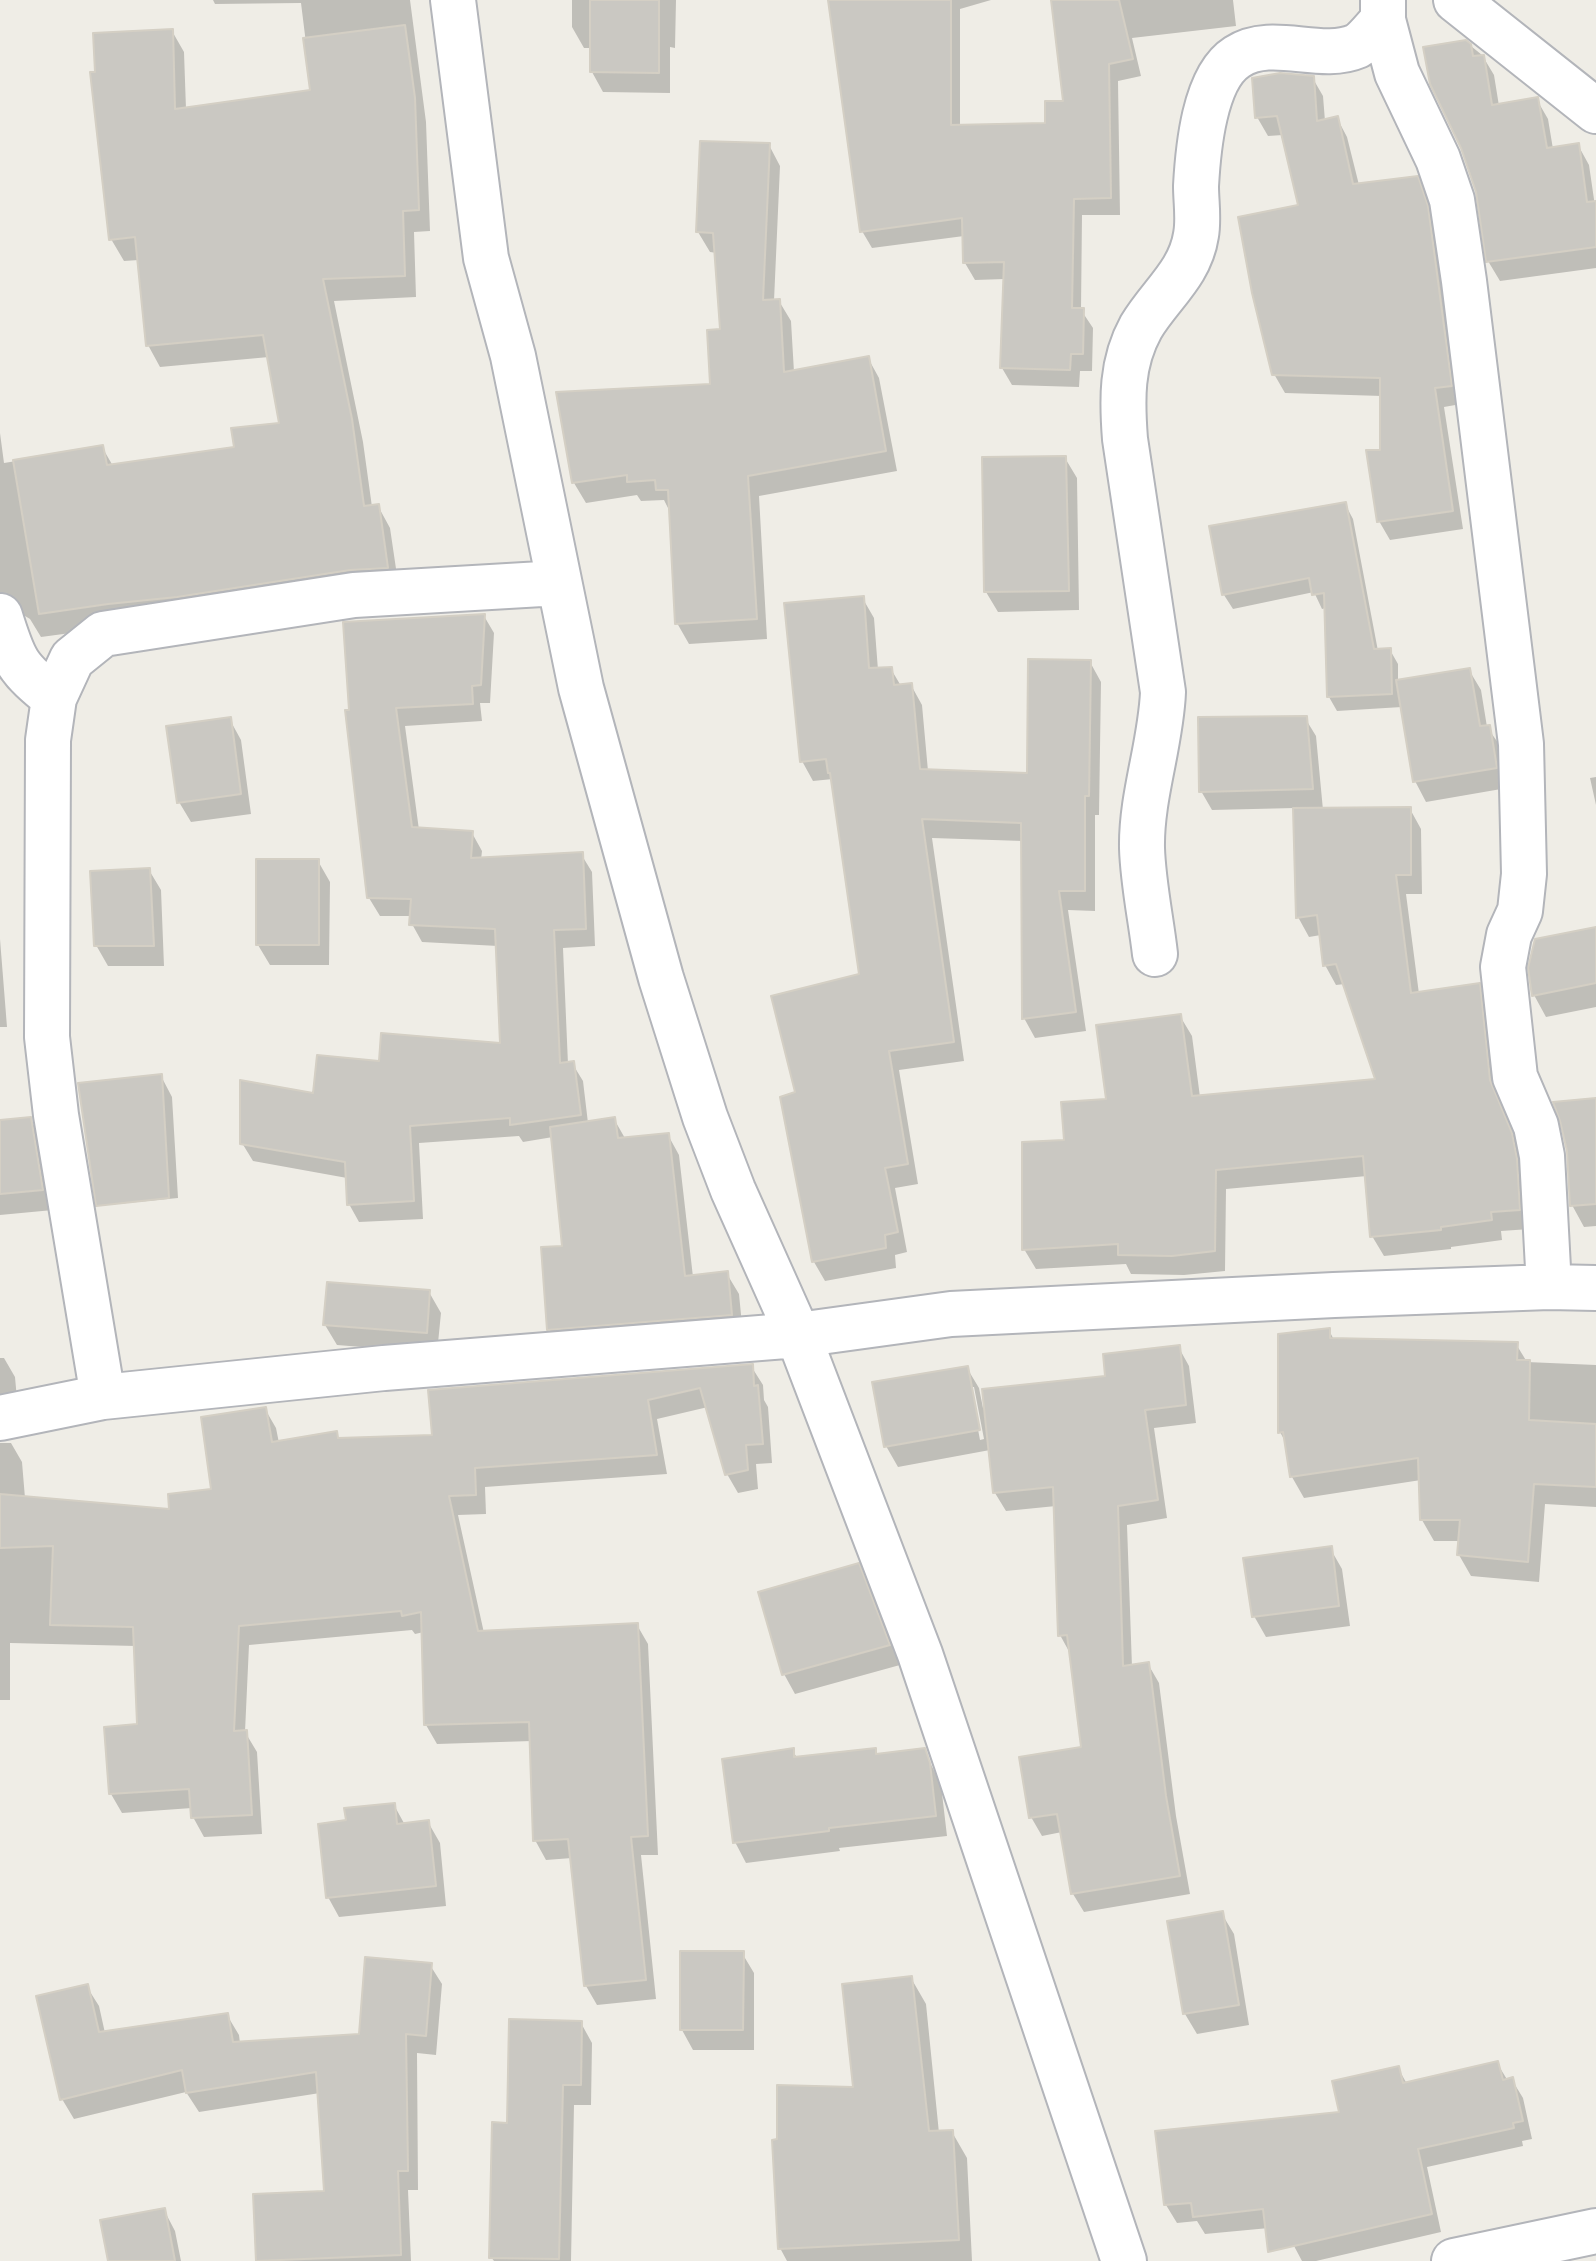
<!DOCTYPE html>
<html>
<head>
<meta charset="utf-8">
<style>
  body { margin:0 }
  canvas { display:block; background:#efede6 }
</style>
</head>
<body>
<canvas width="1596" height="2261"></canvas>
<script>
const g = document.querySelector('canvas').getContext('2d');
g.lineJoin = 'round';
function fill(path, color) {
  g.fillStyle = color;
  g.fill(path, 'evenodd');
}
function stroke(path, color, width, dash) {
  g.strokeStyle = color;
  g.lineWidth = width;
  g.lineCap = dash ? 'butt' : 'round';
  g.setLineDash(dash || []);
  g.stroke(path);
}
fill(new Path2D(`
  M213 0H410L426 122 430 231 414 232 416 297 334 301 363 442 372 507 378 506 390 528 399 589 41 637 30 619 20 613 0 617V433L4 463 102 447 113 466 236 448 282 425 269 357 160 367 148 345 139 260 124 261 111 239 172 31 184 52 186 109 312 92 301 3 215 4Z
  M572 0H676L675 48 670 47V93L603 92 592 72V48H584L572 27Z
  M830 0H991L960 9V126L1047 125 1065 103 1053 0H1233L1236 26 1132 38 1141 76 1118 81 1120 215H1082L1081 310 1093 328 1092 371H1080L1079 387 1012 385 1002 368 1005 279 975 280 965 263 964 236 872 248 862 231Z
  M1466 42 1482 55 1494 75 1499 106 1537 100 1548 119 1553 149 1578 145 1589 165 1596 213V268L1500 281 1488 261Z
  M1280 75 1312 77 1323 96 1325 121 1337 118 1347 137 1359 185 1416 179 1427 197 1437 227 1461 404 1444 407 1463 529 1390 540 1379 521 1382 396 1285 393 1274 374 1300 207 1283 135 1268 136 1257 117 1254 79Z
  M769 145 780 166 774 301H779L791 321 794 372 868 358 879 378 897 471 759 496 767 639 689 644 677 623 669 510 664 500 641 501 637 495 586 503 574 483 559 394 713 386 722 331 717 253 710 252 698 232Z
  M1065 458 1077 478 1079 610 998 612 986 592Z
  M1345 504 1353 519 1378 651 1390 650 1398 664V681L1469 670 1481 690 1487 727 1501 747 1507 788 1426 802 1415 781 1402 707 1337 711 1329 697 1326 608 1322 609 1314 592 1233 609 1224 595 1211 527Z
  M863 599 874 618 878 670 891 669 901 686 911 685 922 705 928 771 1029 775 1090 662 1101 682 1099 815H1095V911L1068 910 1086 1031 1035 1038 1024 1018 1023 841 932 838 964 1061 899 1070 918 1184 895 1188 907 1252 895 1255 896 1268 825 1281 814 1262 797 1093 861 975 833 779 813 781 802 761Z
  M484 616 494 633 490 703H480L482 721 405 726 419 830 472 833 482 851 481 860 581 854 592 872 595 946 563 948 568 1064 572 1063 583 1081 588 1123 614 1119 626 1140 668 1135 679 1155 693 1277 727 1274 739 1294 743 1335 561 1349 549 1329 564 1248 553 1137 523 1142 519 1136 419 1143 423 1219 359 1222 349 1204 347 1178 253 1161 242 1143 315 1095 381 1064 502 1045 498 946 422 942 412 924V916H380L369 898 347 712Z
  M1305 718 1316 736 1323 810 1410 809 1421 829 1422 894H1406L1419 994 1479 985 1490 1005 1500 1102 1522 1155 1530 1229 1501 1231 1502 1240 1451 1247V1249L1384 1256 1372 1236 1367 1176 1226 1189 1225 1271 1184 1275 1131 1274 1126 1264 1036 1269 1024 1249 1067 1141 1108 1101 1180 1016 1192 1036 1200 1097 1378 1080 1345 984 1336 985 1325 965 1321 935 1309 937 1298 917 1295 808 1212 810 1201 791Z
  M230 720 241 740 251 814 191 822 179 802Z
  M1596 777V805L1590 778Z
  M318 861 330 882 329 965H270L258 945Z
  M149 870 161 890 164 966H108L96 945Z
  M1596 929V1007L1546 1017 1534 995Z
  M0 939 7 1027H0Z
  M161 1076 172 1097 178 1198 107 1205 95 1185Z
  M1596 1100V1226L1584 1227 1572 1205Z
  M30 1119 42 1139 53 1210 0 1215V1122Z
  M429 1292 441 1313 437 1353 337 1345 325 1325Z
  M1329 1330 1334 1340 1516 1344 1527 1362 1596 1365V1507L1545 1504 1539 1582 1471 1576 1459 1555 1460 1541H1434L1422 1520 1421 1480 1304 1498 1292 1477 1286 1443 1280 1432Z
  M1179 1348 1189 1366 1196 1423 1154 1428 1167 1518 1127 1525 1132 1667 1148 1664 1159 1683 1176 1816 1190 1894 1084 1912 1073 1894 1062 1832 1042 1836 1031 1817 1083 1749 1071 1655 1060 1635 1056 1506 1006 1511 995 1493 990 1450 898 1467 886 1446 967 1368 979 1388 983 1408 1108 1378ZM970 1387H974L984 1439 980 1440Z
  M0 1358H4L15 1377 18 1410 0 1417Z
  M751 1366 763 1385 764 1400 768 1407 772 1463 756 1464 758 1489 738 1493 727 1474 708 1407 657 1419 667 1474 485 1487 486 1514 458 1515 484 1633 637 1625 648 1644 658 1855H641L656 1999 597 2005 586 1986 572 1858 546 1860 535 1840 532 1741 437 1744 426 1725 424 1632 415 1634 412 1630 249 1645 245 1732 257 1752 262 1834 204 1837 193 1817 192 1808 122 1813 111 1794 140 1726 136 1646 10 1643V1700H0V1443H11L22 1462 25 1498 171 1511 213 1491 265 1409 276 1428 279 1443 336 1433 340 1440 434 1437Z
  M1330 1548 1342 1569 1350 1626 1266 1637 1254 1616Z
  M858 1566 869 1586 900 1665 795 1694 784 1674Z
  M792 1750 798 1759 875 1750 878 1756 924 1750 941 1785 947 1836 839 1848 840 1851 746 1863 735 1842Z
  M394 1805 405 1825 428 1822 440 1843 446 1906 339 1917 328 1897 348 1822Z
  M1222 1914 1234 1934 1249 2025 1197 2034 1185 2014Z
  M742 1953 754 1973V2050H693L682 2030Z
  M430 1965 442 1984 436 2055 417 2053 418 2190H408L411 2261H258L255 2196 326 2193 320 2093 199 2112 186 2092 74 2119 62 2099 87 1987 99 2006 105 2033 227 2015 239 2035 240 2043 360 2035Z
  M911 1978 926 2004 939 2133 952 2132 967 2158 972 2261H787L780 2248Z
  M581 2023 592 2043 591 2105H574L571 2261H494L491 2257 509 2125Z
  M1497 2063 1508 2081 1512 2080 1523 2098 1532 2139 1522 2141 1523 2146 1427 2167 1441 2232 1316 2261H1302L1294 2246 1269 2228 1205 2234 1197 2221 1177 2223 1166 2205 1342 2114 1398 2068 1407 2084Z
  M164 2210 175 2231 181 2261H110Z`), '#0003');
const building = new Path2D(`
  M590 0H659V73L590 72Z
  M828 0H951V125L1045 123V101H1063L1051 0H1119L1133 59 1109 64 1111 198 1074 199 1072 308H1084L1083 354H1071L1070 370 1000 368 1004 262 963 263 962 218 860 232Z
  M405 25 415 98 419 210 403 211 405 276 323 279 352 419 364 506 379 504 388 568 350 570 177 597 108 604 39 614 13 460 103 445 107 465 234 447 231 428 279 423 263 335 146 346 135 237 109 240 90 72H95L93 33 173 29 175 109 310 90 303 38Z
  M1466 40 1471 44 1473 56 1484 55 1492 105 1538 97 1547 148 1579 143 1587 202 1596 201V247L1486 262 1476 192 1461 148 1430 84 1423 47Z
  M1280 73 1314 76 1317 121 1338 116 1353 184 1418 176 1428 206 1452 386 1435 388 1453 511 1377 522 1366 450H1380V378L1272 375 1252 293 1238 217 1298 205 1277 116 1255 118 1252 78Z
  M700 141 770 143 763 300 780 299 784 372 869 356 886 451 748 476 757 619 675 624 668 490H656L655 480 627 482V475L572 483 556 392 710 384 707 330 720 329 713 233 696 232Z
  M1066 456 1069 591 984 592 982 457Z
  M1346 502 1374 649 1391 648 1392 694 1327 697 1324 593 1312 595 1309 578 1222 595 1209 526Z
  M864 596 869 668 892 667 894 685 912 683 920 769 1027 773 1028 659 1091 660 1089 796H1085V891H1059L1076 1012 1022 1019 1021 823 922 819 954 1042 889 1051 908 1164 885 1168 898 1232 885 1235 886 1248 812 1262 780 1097 795 1092 771 996 859 974 830 773H828L826 759 800 762 784 603Z
  M485 614 481 685 472 686 473 704 396 708 412 827 473 831 471 858 583 852 586 929 554 930 560 1063 574 1061 581 1115 510 1125V1118L410 1126 414 1201 347 1205 345 1162 240 1144V1080L313 1093 317 1055 379 1061 381 1033 500 1043 495 929 409 925 411 899 367 898 345 710H349L343 622Z
  M1470 668 1480 726 1490 725 1497 768 1413 782 1396 680Z
  M1307 716 1313 789 1199 792 1198 717Z
  M231 717 241 794 177 803 166 726Z
  M1411 807V875H1396L1411 993 1480 983 1490 1080 1512 1133 1517 1159 1520 1210 1491 1212 1492 1220 1441 1227V1230L1370 1237 1363 1156 1216 1170 1215 1251 1172 1256 1118 1255V1244L1022 1250V1142L1064 1140 1061 1102 1106 1099 1096 1025 1181 1014 1192 1096 1375 1079 1336 964 1323 966 1317 915 1296 918 1293 808Z
  M256 859H319V945H256Z
  M150 868 154 946H94L90 871Z
  M1596 927V983L1532 996 1528 968 1535 939Z
  M162 1074 169 1198 96 1206 78 1083Z
  M1596 1098V1204L1570 1206 1567 1151 1560 1121 1553 1102Z
  M31 1117 43 1190 0 1194V1120Z
  M615 1117 618 1138 669 1133 685 1276 728 1271 732 1315 547 1330 541 1247 562 1246 550 1127Z
  M327 1282 430 1290 427 1333 323 1325Z
  M1330 1328V1338L1518 1342 1517 1360H1530L1529 1420 1596 1424V1487L1534 1484 1528 1562 1457 1555 1460 1520H1420L1418 1458 1290 1477 1283 1432 1278 1433V1334Z
  M1180 1345 1186 1405 1145 1410 1158 1500 1118 1506 1123 1666 1149 1662 1166 1796 1180 1876 1071 1894 1057 1814 1029 1818 1019 1757 1081 1747 1067 1635 1058 1636 1053 1487 993 1493 982 1389 1105 1376 1103 1354Z
  M753 1364 754 1386 758 1385 763 1444 746 1445 748 1470 725 1475 700 1388 648 1400 657 1455 475 1468 476 1495 449 1496 478 1631 638 1623 648 1836 631 1837 646 1980 584 1986 568 1839 533 1841 529 1722 424 1725 421 1612 402 1616 401 1611 239 1626 234 1731 247 1730 252 1815 191 1818 189 1789 109 1794 104 1727 137 1724 133 1627 50 1625 53 1546 0 1548V1494L169 1509 168 1494 211 1489 201 1417 266 1407 272 1442 337 1431 338 1438 432 1435 428 1390Z
  M968 1366 980 1430 884 1447 872 1382Z
  M1332 1546 1339 1606 1252 1617 1243 1558Z
  M859 1563 890 1645 782 1675 758 1592Z
  M794 1748V1757L876 1748V1754L925 1748 930 1763 936 1816 829 1828V1831L733 1843 722 1759Z
  M395 1803 397 1824 429 1820 436 1886 326 1898 318 1824 346 1820 344 1808Z
  M1223 1911 1239 2005 1183 2014 1167 1921Z
  M680 1951H744L743 2030H680Z
  M365 1957 432 1963 426 2036 406 2034 408 2171H398L401 2255 256 2261 253 2194 324 2191 316 2072 186 2093 182 2070 60 2100 36 1996 88 1984 99 2032 228 2013 233 2042 359 2034Z
  M912 1976 929 2131 953 2130 959 2240 778 2249 772 2140 777 2139V2085L853 2087 842 1984Z
  M509 2019 582 2021 581 2085H563L559 2259 489 2258 492 2122 507 2123Z
  M1498 2061 1503 2080 1513 2077 1523 2121 1513 2123 1514 2128 1418 2149 1432 2214 1268 2252 1263 2209 1193 2217 1191 2203 1164 2205 1155 2131 1339 2112 1332 2081 1399 2066 1403 2083Z
  M165 2208 175 2261H108L100 2220Z`);
fill(building, '#cac8c2');
stroke(building, '#d4cfc4', 2);
const minor = new Path2D(`
  M453 0 486 258 513 356 581 688 661 978 705 1117 733 1190 798 1335 920 1654 1124 2261
  M1383 0V20L1397 73 1438 159 1452 200 1464 281 1521 744 1524 874 1520 911 1509 935 1503 967 1515 1077 1536 1126 1542 1156 1549 1287
  M1456 0 1596 111
  M0 616C14 662 17 668 54 698
  M1155 954C1151 919 1143 883 1142 848 1141 796 1161 744 1163 692L1125 439C1122 400 1121 363 1141 327 1160 295 1190 274 1196 235 1199 219 1196 202 1196 186 1198 150 1204 78 1237 57 1272 34 1320 62 1357 46 1366 41 1375 28 1383 20
  M103 1397 56 1115 47 1037 48 740 54 698 72 659 103 634 354 595 559 583
  M0 1418 103 1397 384 1368 798 1335 951 1314 1334 1295 1549 1287 1596 1288
  M1454 2261 1596 2231`);
stroke(minor, '#b3b5ba', 48);
stroke(minor, '#fff', 44);
</script>
</body>
</html>
